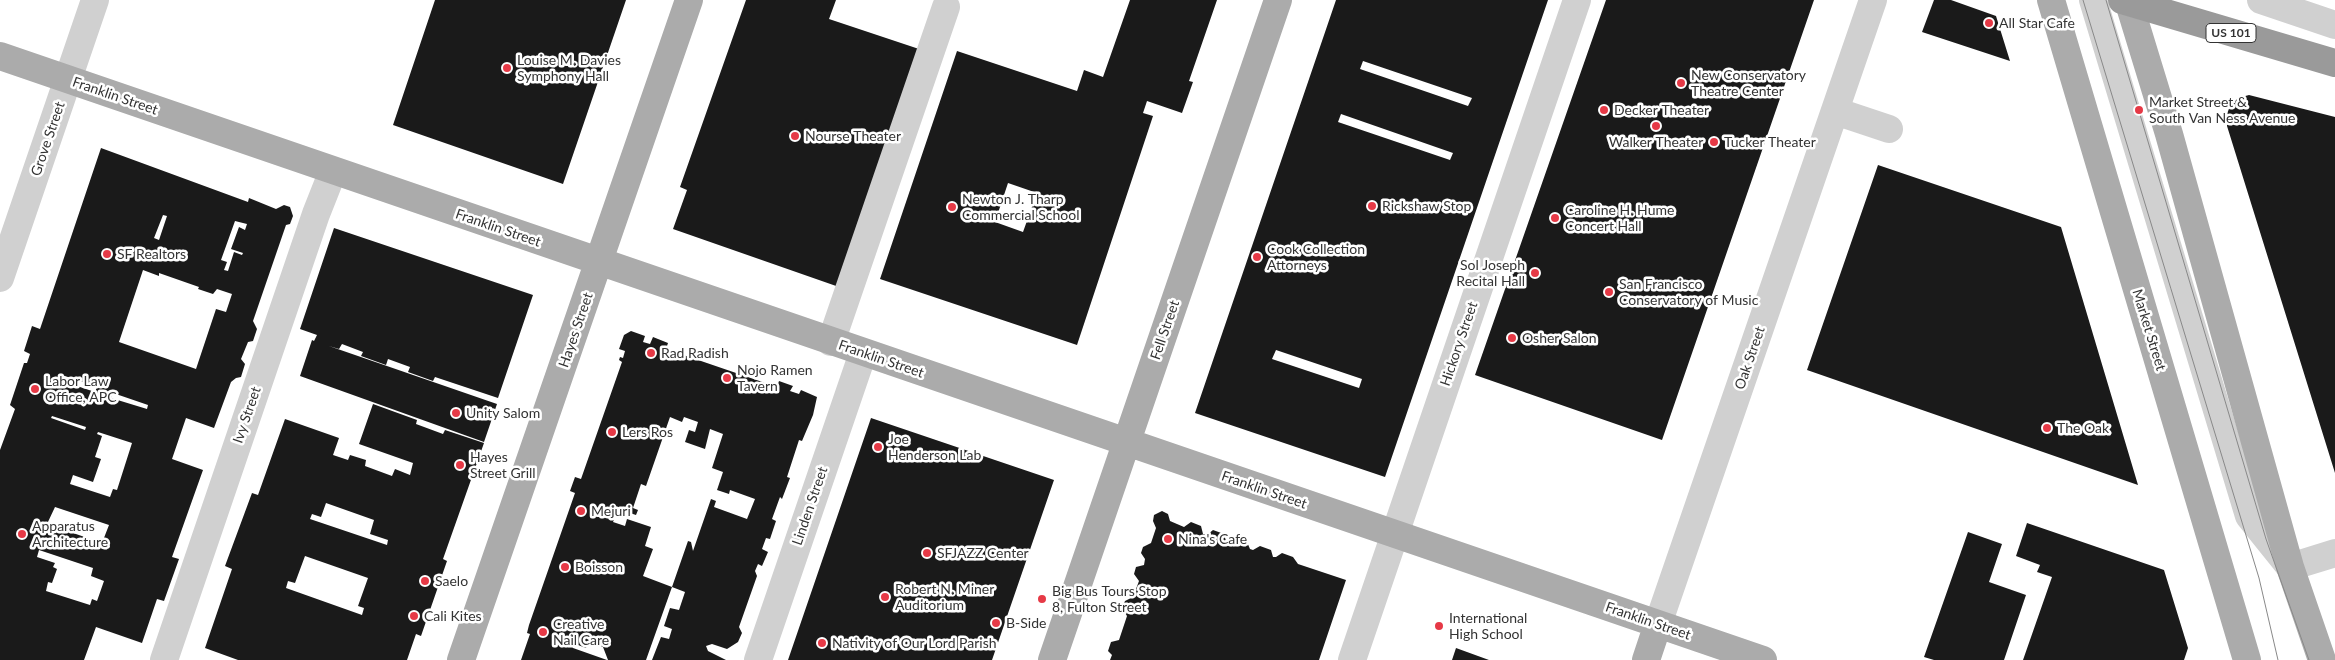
<!DOCTYPE html>
<html>
<head>
<meta charset="utf-8">
<style>
  body { margin:0 }
  canvas { display:block; background:#fff }
</style>
</head>
<body>
<canvas width="2335" height="660"></canvas>
<script>
const g = document.querySelector('canvas').getContext('2d');
g.lineJoin = 'round';
function fill(path, color) {
  g.fillStyle = color;
  g.fill(path, 'evenodd');
}
function stroke(path, color, width, dash) {
  g.strokeStyle = color;
  g.lineWidth = width;
  g.lineCap = dash ? 'butt' : 'round';
  g.setLineDash(dash || []);
  g.stroke(path);
}
function drawText(font, color, halo, rows, align = 'center') {
  g.font = font + ' Lato,sans-serif';
  g.lineWidth = 5;
  g.setLineDash([]);
  g.textBaseline = 'middle';
  g.strokeStyle = halo;
  g.fillStyle = color;
  for (const [text, x, y, turn = 0] of rows) {
    g.save();
    g.translate(x, y);
    g.rotate((+turn || 0) * Math.PI / 180);
    g.textAlign = isNaN(turn) ? turn : align;
    if (halo) g.strokeText(text, 0, 0);
    g.fillText(text, 0, 0);
    g.restore();
  }
}
fill(new Path2D(`
  M435 0H626L563 184 393 125Z
  M746 0H836L829 19 925 51 839 287 673 229 687 190 680 187Z
  M1130 0H1217L1189 81 1193 82 1182 113 1147 101 1143 113 1153 116 1077 345 880 279 957 51 1077 91 1084 70 1103 77ZM1008 183 1037 193 1023 232 995 222Z
  M1336 0H1548L1385 477 1195 413ZM1363 61 1472 98 1468 106 1360 69ZM1341 114 1453 153 1450 160 1338 122ZM1276 350 1362 379 1359 388 1272 359Z
  M1606 0H1814L1662 440 1475 375Z
  M1934 0H1951L1996 16 2010 61 1922 32Z
  M2249 95 2335 117V473L2227 126V114L2230 106 2238 98Z
  M101 148 248 202 249 198 276 209 284 205 290 207 293 216 290 224 286 225 253 321 257 329 253 341 248 342 241 359 245 364 241 377 236 378 231 382 214 428 186 418 172 459 203 470 172 557 179 559 164 601 157 599 142 643 96 627 84 660H0V450L15 409 10 405 24 363H27L30 354 24 351 32 326 40 329ZM163 215 167 216 159 240 154 238ZM235 221 247 224 245 230 239 227 231 249 243 253 242 255 234 252 228 271 224 270 227 262 221 260ZM143 270 159 276V273L199 287 198 289 213 294 217 289 232 294 226 312 216 309 196 369 119 342ZM62 375 97 387 95 392 59 380ZM113 393 148 405 147 409 111 398ZM52 416 86 427 85 430 51 418ZM98 432 132 443 117 490 113 489 110 497 70 484 73 475 93 482 101 459 95 457 102 436 97 434ZM55 507 109 525 102 543 47 524ZM39 550 93 568 91 576 104 581 97 601 92 599 90 605 46 591 48 582 52 583 57 569 53 567 55 563 37 557Z
  M1878 165 2061 227 2138 485 1807 370Z
  M334 228 533 295 498 398 435 377 433 381 408 372 410 367 388 359 386 365 361 356 363 352 342 344 339 349 329 346 497 404 484 442 300 376 312 340 314 341 317 335 300 329Z
  M631 331 645 336 643 342 650 344 653 337 668 343 666 349 777 387 779 381 793 386 790 391 799 394 801 390 817 397 813 415 802 441 799 440 787 477 790 478 782 499 780 497 772 519 776 521 770 539 766 538 762 549 768 552 762 566 758 564 755 571 757 576 739 627 742 633 738 642 727 649 712 644 706 646 708 651 726 660H652L661 637 669 639 672 629 664 626 670 608 679 610 685 592 672 587 646 660H608L603 647 588 642 586 648 570 642 573 648 607 660H521L530 634 527 633 529 625 575 493 570 491 575 477 581 479 622 362 619 360 620 357 623 358 625 351 619 349 624 335ZM670 417 682 422 684 417 698 422 695 432 689 430 685 442 705 449 710 429 723 434 712 468 723 472 717 490 729 494 730 490 755 499 747 519 714 507 716 501 711 499 693 551 691 542 688 541 672 587 643 576 653 549 645 546 651 527 627 519 625 526 613 522 618 509 636 515 638 510 633 508 641 484 646 486Z
  M373 404 417 420 416 424 443 434 445 430 484 443 443 559 447 561 421 636 416 634 407 660H238L205 648 232 569 225 566 252 493 258 495 285 419 339 438 333 455 348 460 350 455 366 460 365 466 392 476 395 469 410 475 413 463 359 444ZM326 503 374 520 370 534 388 540 387 545 310 519 312 514 321 517ZM305 556 368 578 358 606 364 608 362 615 286 588 288 581 295 583Z
  M871 418 1054 480 992 660H788Z
  M1162 511 1168 514 1170 521 1184 527 1191 522 1201 526 1203 534 1207 535 1213 530 1224 534 1226 541 1230 543 1237 538 1247 542 1250 549 1253 550 1260 546 1271 550 1273 557H1276L1282 553 1293 557 1298 564 1346 580 1319 660H1110L1112 655 1108 651 1111 642 1119 640 1127 616 1122 608 1125 601 1133 597 1139 581 1134 574 1136 567 1144 565 1145 559 1141 553 1143 547 1151 543 1156 528 1153 521 1154 515Z
  M2027 523 2164 570 2188 648 2184 660H2023L2052 577 2037 572 2040 565 2016 556Z
  M1968 532 2002 544 1989 582 2026 595 2004 660H1934L1924 657Z
  M1456 648 1489 660H1452Z`), '#1a1a1a');
stroke(new Path2D(`
  M2093 0 2249 516 2290 567 2335 553
  M2261 0 2335 25
  M1835 111 1889 129
  M0 278 95 0
  M831 342 946 7
  M1658 624 1873 0
  M164 660 316 214 333 171
  M758 660 863 353
  M1352 660 1577 0`), '#d0d0d0', 28);
stroke(new Path2D(`
  M2051 0 2247 660
  M2128 0 2169 134 2290 567 2322 660
  M0 56 1763 660
  M461 660 689 0
  M1052 660 1278 0
  M1646 660 1658 624`), '#ababab', 28);
stroke(new Path2D(`
  M2122 0 2335 63`), '#9a9a9a', 28);
stroke(new Path2D(`
  M2083 0 2259 578 2278 660
  M2106 0 2266 539 2309 660`), '#888', 1);
for (const [x, y, r, color] of [
  [1989,23,5,"#e63946"],
  [507,68,5,"#e63946"],
  [1681,83,5,"#e63946"],
  [1604,110,5,"#e63946"],
  [2139,110,5,"#e63946"],
  [1656,126,5,"#e63946"],
  [795,136,5,"#e63946"],
  [1714,142,5,"#e63946"],
  [1372,206,5,"#e63946"],
  [952,207,5,"#e63946"],
  [1555,218,5,"#e63946"],
  [107,254,5,"#e63946"],
  [1257,257,5,"#e63946"],
  [1535,273,5,"#e63946"],
  [1609,292,5,"#e63946"],
  [1512,338,5,"#e63946"],
  [651,353,5,"#e63946"],
  [727,378,5,"#e63946"],
  [35,389,5,"#e63946"],
  [456,413,5,"#e63946"],
  [2047,428,5,"#e63946"],
  [612,432,5,"#e63946"],
  [878,447,5,"#e63946"],
  [460,465,5,"#e63946"],
  [581,511,5,"#e63946"],
  [22,534,5,"#e63946"],
  [1168,539,5,"#e63946"],
  [927,553,5,"#e63946"],
  [565,567,5,"#e63946"],
  [425,581,5,"#e63946"],
  [885,597,5,"#e63946"],
  [1042,599,5,"#e63946"],
  [414,616,5,"#e63946"],
  [996,623,5,"#e63946"],
  [1439,626,5,"#e63946"],
  [543,632,5,"#e63946"],
  [822,643,5,"#e63946"]
]) {
  const dot = new Path2D();
  dot.arc(x, y, r, 0, 2 * Math.PI);
  g.fillStyle = color;
  g.fill(dot);
  stroke(dot, '#fff', 2);
}
for (const [x, y, w] of [
  [2231,33,50]
]) {
  const box = new Path2D();
  box.roundRect(x - w / 2, y - 9.5, w, 19, 4);
  g.fillStyle = '#fff';
  g.fill(box);
  stroke(box, '#333', 1);
}
drawText('bold 12px', '#333', null, [
  ["US 101",2231,33]
]);
drawText('14px', '#333', '#fff', [
  ["All Star Cafe",1999,23],
  ["Louise M. Davies",517,60],
  ["Symphony Hall",517,76],
  ["New Conservatory",1691,75],
  ["Theatre Center",1691,91],
  ["Market Street &",2149,102],
  ["South Van Ness Avenue",2149,118],
  ["Decker Theater",1614,110],
  ["Nourse Theater",805,136],
  ["Walker Theater",1656,142,"center"],
  ["Tucker Theater",1724,142],
  ["Newton J. Tharp",962,199],
  ["Commercial School",962,215],
  ["Rickshaw Stop",1382,206],
  ["Caroline H. Hume",1565,210],
  ["Concert Hall",1565,226],
  ["Cook Collection",1267,249],
  ["Attorneys",1267,265],
  ["SF Realtors",117,254],
  ["Sol Joseph",1525,265,"right"],
  ["Recital Hall",1525,281,"right"],
  ["San Francisco",1619,284],
  ["Conservatory of Music",1619,300],
  ["Osher Salon",1522,338],
  ["Rad Radish",661,353],
  ["Nojo Ramen",737,370],
  ["Tavern",737,386],
  ["Labor Law",45,381],
  ["Office, APC",45,397],
  ["Unity Salom",466,413],
  ["The Oak",2057,428],
  ["Lers Ros",622,432],
  ["Joe",888,439],
  ["Henderson Lab",888,455],
  ["Hayes",470,457],
  ["Street Grill",470,473],
  ["Mejuri",591,511],
  ["Apparatus",32,526],
  ["Architecture",32,542],
  ["Nina's Cafe",1178,539],
  ["SFJAZZ Center",937,553],
  ["Boisson",575,567],
  ["Saelo",435,581],
  ["Robert N. Miner",895,589],
  ["Auditorium",895,605],
  ["Big Bus Tours Stop",1052,591],
  ["8, Fulton Street",1052,607],
  ["Cali Kites",424,616],
  ["International",1449,618],
  ["High School",1449,634],
  ["B-Side",1006,623],
  ["Creative",553,624],
  ["Nail Care",553,640],
  ["Nativity of Our Lord Parish",832,643]
], 'left');
drawText('14px', '#333', '#fff', [
  ["Franklin Street",115,96,19],
  ["Grove Street",48,139,-71],
  ["Franklin Street",498,228,19],
  ["Hayes Street",576,330,-71],
  ["Fell Street",1165,330,-71],
  ["Market Street",2149,330,73],
  ["Hickory Street",1459,344,-71],
  ["Oak Street",1750,358,-71],
  ["Franklin Street",881,359,19],
  ["Ivy Street",247,415,-71],
  ["Franklin Street",1264,490,19],
  ["Linden Street",810,506,-71],
  ["Franklin Street",1648,621,19]
]);
</script>
</body>
</html>
